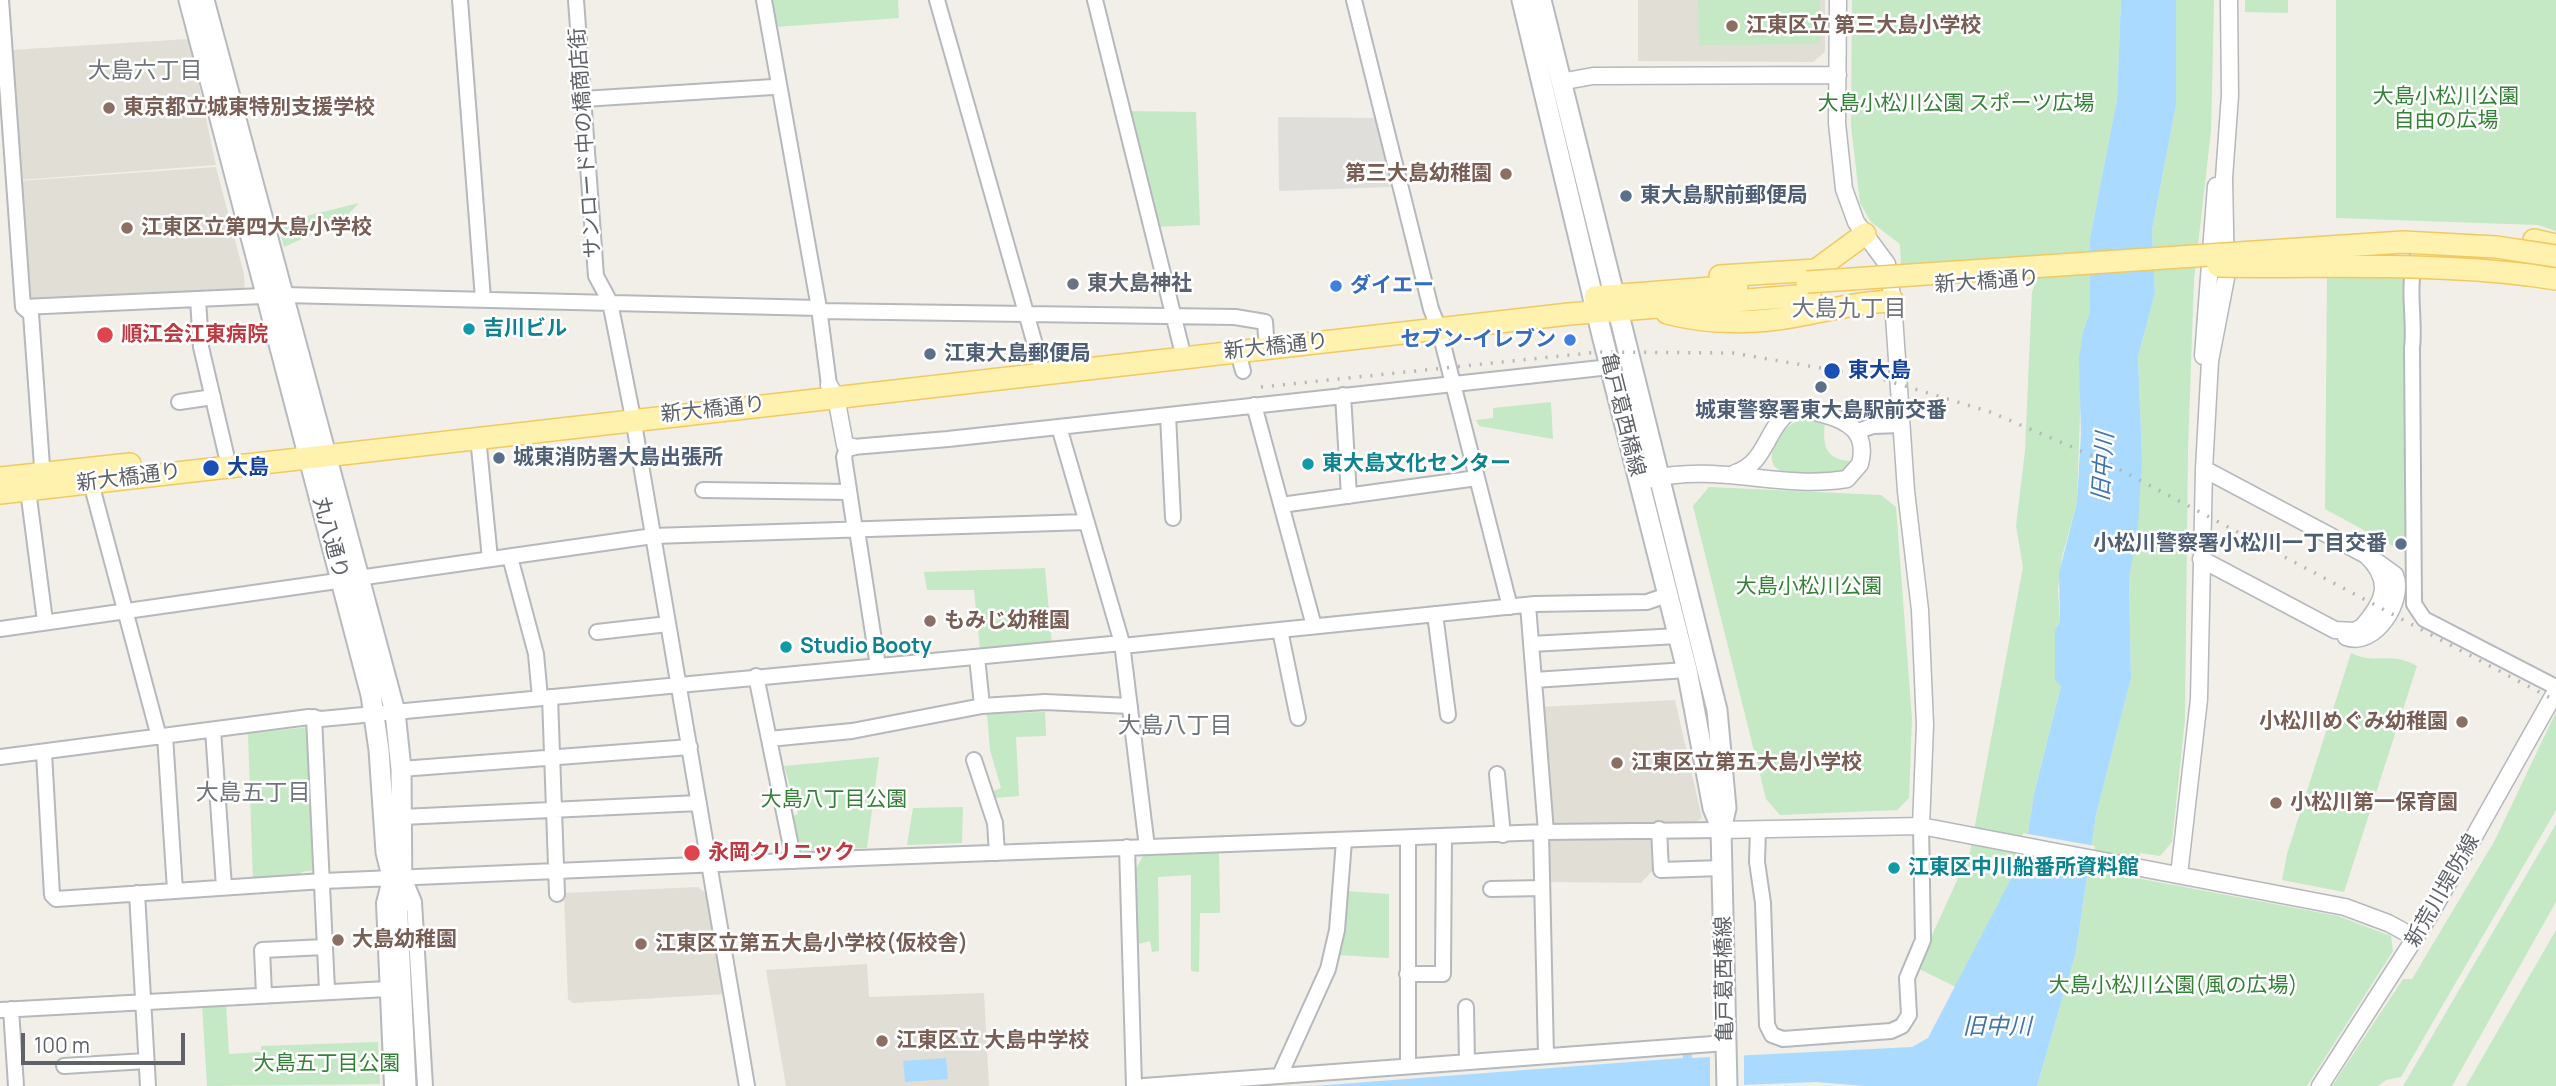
<!DOCTYPE html>
<html>
<head>
<meta charset="utf-8">
<style>
  body { margin:0 }
  #map { position:relative; width:2556px; height:1086px; overflow:hidden; background:#f1efe8; font-family:Manrope,sans-serif }
  canvas { display:block }
  .scale { position:absolute; left:21px; top:1033px; width:164px; height:32px; box-sizing:border-box; border:4px solid #5f6368; border-top:0; padding-left:9px; font-size:21px; line-height:24px; white-space:nowrap; color:#5f6368; -webkit-text-stroke:5px #fff; paint-order:stroke }
</style>
</head>
<body>
<div id="map">
<canvas width="2556" height="1086"></canvas>
<div class="scale">100 m</div>
</div>
<script>
const g = document.querySelector('canvas').getContext('2d');
g.lineJoin = 'round';
function fill(path, color) {
  g.fillStyle = color;
  g.fill(path, 'evenodd');
}
function stroke(path, color, width, dash) {
  g.strokeStyle = color;
  g.lineWidth = width;
  g.lineCap = dash ? 'butt' : 'round';
  g.setLineDash(dash || []);
  g.stroke(path);
}
function drawText(font, color, halo, rows, align = 'center') {
  g.font = font + ' Manrope,"Noto Sans JP",sans-serif';
  g.lineWidth = 5;
  g.setLineDash([]);
  g.textBaseline = 'middle';
  g.strokeStyle = halo;
  g.fillStyle = color;
  for (const [text, x, y, turn = 0] of rows) {
    g.save();
    g.translate(x, y);
    g.rotate((+turn || 0) * Math.PI / 180);
    g.textAlign = isNaN(turn) ? turn : align;
    if (halo) g.strokeText(text, 0, 0);
    g.fillText(text, 0, 0);
    g.restore();
  }
}
fill(new Path2D(`
  M1278 117 1375 118 1391 187 1279 191Z`), '#e0deda');
fill(new Path2D(`
  M1638 0H1825V52L1813 62 1638 61Z
  M189 39 216 165 19 180 10 50Z
  M216 167 244 274 245 292 29 304 19 181Z
  M1675 700 1702 818 1694 823 1554 826 1548 823 1540 707Z
  M1657 835 1659 864 1641 883 1547 882 1545 845 1551 839Z
  M698 887 707 894 725 994 573 1003 568 999 564 893Z
  M867 964 869 997 984 993 989 1086H786L766 970Z`), '#e1ded6');
fill(new Path2D(`
  M769 0H898L899 18 775 27Z
  M1698 0H1820V44L1699 45Z
  M1852 0H2121L2117 99 2090 238 2092 290 2090 312 2083 331 2077 502 2062 557 2058 589 2060 622 2055 630V681L2061 686 2034 794 2025 852 1956 987 1917 968 1970 852 2023 567 2016 526 2025 451 2032 292 2046 256 1944 265 1937 262 1901 264 1900 244 1871 222 1860 203 1851 126Z
  M2176 0H2214L2211 131 2194 280 2188 449 2185 719 2172 842 2160 856 2140 853 2136 878 2338 916 2391 936 2393 951 2307 1086H2037L2076 952 2096 815 2131 678 2129 579 2142 458 2138 357 2155 293 2152 230 2176 105Z
  M2245 0H2288V13L2245 12Z
  M2336 0H2556V231L2538 225 2336 218Z
  M1127 111 1196 112 1200 225 1156 227Z
  M359 203 342 221 284 247 278 223Z
  M2406 275 2408 527 2406 553 2325 509 2327 278Z
  M1551 402 1553 439 1479 426 1476 420 1493 418V408Z
  M1802 419 1825 424C1821 450 1830 462 1856 461L1845 475 1785 474 1774 466C1765 448 1785 424 1802 419Z
  M1709 487 1881 495 1896 507 1912 719 1909 798 1897 810 1780 815 1766 799 1693 506Z
  M1045 568 1052 645 980 649 974 590H927L924 572Z
  M2351 653C2373 665 2390 651 2417 666L2344 892 2282 880 2287 854Z
  M1045 712 1046 736 1016 737 1019 796 994 798 991 792 1001 788 990 750 987 714Z
  M2556 712V810L2401 1077 2386 1080 2378 1086H2332L2403 979H2412L2495 840Z
  M309 727 316 870 301 872V878L253 881 248 734Z
  M879 757 867 848 801 851 793 816 798 814 784 766Z
  M963 807 962 843 907 845 913 808Z
  M2556 824V902L2452 1086H2403Z
  M1219 852 1220 913H1200L1199 972 1191 971V875L1158 877 1159 951 1152 952 1150 941 1138 944 1136 869 1143 856Z
  M1346 891 1389 894V958L1337 955Z
  M2556 930V1086H2466Z
  M226 1003 229 1054 261 1052V1046L378 1042 380 1084 207 1086 202 1004Z`), '#c5e8c5');
fill(new Path2D(`
  M2121 0H2176V105L2152 230 2155 293 2138 357 2142 458 2138 525 2129 579 2131 678 2096 815 2076 952 2037 1086H1864L1816 1082 1718 1086H1314L1683 1058V1051L1691 1050 1692 1058 1912 1047 1928 1038 2025 852 2034 794 2061 686 2055 681V630L2060 622 2059 573 2077 502 2081 434 2079 359 2083 331 2090 312V238L2117 99Z
  M946 1058 948 1079 905 1082 903 1061Z`), '#aadaff');
fill(new Path2D(`
  M2023 833 2095 846 2091 870 2019 857Z
  M1744 1052V1086H1710V1054Z`), '#f1efe8');
const minor = new Path2D(`
  M1 0 23 307 31 314 43 480
  M460 0 483 299
  M576 0 596 276 610 302 633 418 747 1086
  M764 0 819 308 829 385
  M937 0 1040 362
  M1095 0 1181 346
  M1354 0 1431 309 1439 329 1510 607
  M583 99 773 87
  M2436 252H2420C2404 279 2416 317 2412 348L2414 604 2424 619 2556 687
  M198 299 201 347 226 454
  M23 307 284 295 819 308
  M819 311 1235 317 1265 322 1266 336
  M1238 352 1243 371
  M1343 395 1349 496
  M179 402 213 397
  M1254 405 1314 626
  M1168 415 1173 518
  M1059 427 1122 643 1147 847
  M1858 431 1873 426 1901 425
  M478 437 490 559
  M847 447 844 457 855 530
  M853 447 948 439 1610 367
  M91 483 159 737
  M28 490 45 621
  M703 490 849 492
  M1281 505 1477 478
  M857 530 878 666
  M510 557 536 654 540 698
  M1528 605 1546 832
  M1435 614 1448 715
  M0 629 653 536 1086 522
  M1280 630 1298 718
  M597 632 668 624
  M1531 644 1678 636
  M1122 646 1535 604 1647 602 1667 595
  M977 657 982 706
  M756 676 794 861
  M1534 680 1687 670
  M550 697 557 894
  M314 717 327 990
  M213 730 224 887
  M165 736 175 890
  M769 739 852 731 982 706 1045 702 1130 706
  M44 753 52 895 56 899 323 881 859 858 1546 832 1721 830
  M0 757 309 717 321 719 395 712 1122 643
  M974 760 995 823 997 853
  M401 769 690 747
  M1497 774 1503 835
  M402 817 699 803
  M1659 829 1661 870 1722 868
  M1758 829 1757 862 1763 903 1767 1025 1772 1035 1783 1039 1891 1031 1902 1026 1909 1015 1907 978 1923 940 1921 826
  M1541 832 1546 1056
  M1408 839V1066
  M1127 847 1134 1086
  M390 879 384 903 392 1086
  M405 880 414 902 425 1086
  M1491 889 1542 888
  M137 893 148 1086
  M1407 974H1443L1444 837
  M264 994 262 950 325 947
  M1466 1007 1467 1062
  M11 1009 16 1086
  M0 1010 387 989
  M64 1066 146 1061
  M1280 1075 1328 969 1337 930 1344 841
  M1144 1086 1726 1043`);
const tertiary = new Path2D(`
  M1838 0 1837 123 1844 189 1856 222 1887 264 1893 301 1906 491 1920 610 1925 725 1921 826
  M1560 82 1593 76 1838 75
  M2203 356 2216 186
  M829 385 836 397 845 445 853 447
  M1647 480C1718 462 1778 490 1847 479L1860 464C1868 433 1849 421 1823 414 1812 411 1801 408 1790 411 1766 428 1766 464 1735 473
  M2201 559 2335 630 2355 631 2362 627C2385 601 2393 581 2366 555L2204 469
  M2346 637C2376 648 2405 599 2395 575L2377 562
  M1721 830 1921 826 2345 907 2388 923 2416 938
  M2179 875 2199 699 2204 469 2210 361 2226 278 2224 178 2230 95 2229 0
  M2320 1086 2431 913 2556 691`);
const secondary = new Path2D(`
  M189 0 371 695 379 750 386 852 397 898 406 1086
  M204 0 395 712 401 769 402 903
  M1522 0 1602 335 1687 670 1713 808 1720 825
  M1541 0 1717 710 1726 808 1721 830 1727 1086`);
const primary = new Path2D(`
  M2534 240 2556 245
  M2529 275 2556 279
  M1720 276 1816 270 1865 234
  M1595 297 1737 286
  M1667 313C1708 324 1755 324 1797 316 1830 310 1859 302 1893 301
  M0 478 130 464
  M0 493 1569 314 1810 295`);
stroke(minor, '#b5b8bc', 18);
stroke(tertiary, '#b5b8bc', 19);
stroke(secondary, '#b6babf', 23);
stroke(primary, '#f2c960', 24);
stroke(minor, '#fff', 14);
stroke(tertiary, '#fff', 16);
stroke(secondary, '#fff', 19);
stroke(primary, '#fff2af', 21);
stroke(new Path2D(`
  M1261 387 1599 352 1733 353 1879 378 1990 412 2098 458 2556 701`), '#b6b7b8', 3.5, [2, 9]);
const primaryBridge = new Path2D(`
  M2218 266C2322 268 2426 262 2529 275
  M1807 282 2403 242 2496 247 2556 256`);
stroke(primaryBridge, '#f2c960', 24, []);
stroke(primaryBridge, '#fff2af', 21);
for (const [x, y, r, color] of [
  [1732,26,7,"#8d6e63"],
  [109,108,7,"#8d6e63"],
  [1506,174,7,"#8d6e63"],
  [1626,196,7,"#5c6f8a"],
  [127,228,7,"#8d6e63"],
  [1073,284,7,"#6b7280"],
  [1336,286,7,"#3f7fe0"],
  [469,329,7,"#0f9aa8"],
  [105,335,9,"#e0444e"],
  [1570,340,7,"#3f7fe0"],
  [930,354,7,"#5c6f8a"],
  [1832,371,9,"#1a4fb4"],
  [1821,387,7,"#5c6f8a"],
  [499,458,7,"#5c6f8a"],
  [1308,464,7,"#0f9aa8"],
  [211,468,9,"#1a4fb4"],
  [2401,544,7,"#5c6f8a"],
  [930,621,7,"#8d6e63"],
  [786,647,7,"#0f9aa8"],
  [2462,722,7,"#8d6e63"],
  [1617,763,7,"#8d6e63"],
  [2276,803,7,"#8d6e63"],
  [692,853,9,"#e0444e"],
  [1894,868,7,"#0f9aa8"],
  [338,940,7,"#8d6e63"],
  [641,944,7,"#8d6e63"],
  [882,1041,7,"#8d6e63"]
]) {
  const dot = new Path2D();
  dot.arc(x, y, r, 0, 2 * Math.PI);
  g.fillStyle = color;
  g.fill(dot);
  stroke(dot, '#fff', 2.5);
}
drawText('bold 21px', '#785e54', '#fff', [
  ["江東区立 第三大島小学校",1746,26],
  ["東京都立城東特別支援学校",123,108],
  ["第三大島幼稚園",1492,174,"right"],
  ["江東区立第四大島小学校",141,228],
  ["もみじ幼稚園",944,621],
  ["小松川めぐみ幼稚園",2448,722,"right"],
  ["江東区立第五大島小学校",1631,763],
  ["小松川第一保育園",2290,803],
  ["大島幼稚園",352,940],
  ["江東区立第五大島小学校(仮校舎)",655,944],
  ["江東区立 大島中学校",896,1041]
], 'left');
drawText('21px', '#348238', '#fff', [
  ["大島小松川公園",2446,97],
  ["自由の広場",2446,121],
  ["大島小松川公園 スポーツ広場",1956,104],
  ["大島小松川公園",1809,587],
  ["大島八丁目公園",834,800],
  ["大島小松川公園(風の広場)",2173,986],
  ["大島五丁目公園",327,1064]
]);
drawText('21px', '#5f6368', '#fff', [
  ["サンロード中の橋商店街",586,143,-94],
  ["新大橋通り",1987,282,-4],
  ["新大橋通り",1276,347,-6],
  ["新大橋通り",713,410,-6],
  ["亀戸葛西橋線",1622,415,76],
  ["新大橋通り",129,478,-7],
  ["丸八通り",330,538,75],
  ["新荒川堤防線",2443,891,-60],
  ["亀戸葛西橋線",1725,979,-91]
]);
drawText('bold 21px', '#4e5e75', '#fff', [
  ["東大島駅前郵便局",1640,196],
  ["江東大島郵便局",944,354],
  ["城東警察署東大島駅前交番",1821,411,"center"],
  ["城東消防署大島出張所",513,458],
  ["小松川警察署小松川一丁目交番",2387,544,"right"]
], 'left');
drawText('bold 21px', '#5b616d', '#fff', [
  ["東大島神社",1087,284]
], 'left');
drawText('bold 21px', '#366cbe', '#fff', [
  ["ダイエー",1350,286],
  ["セブン-イレブン",1556,340,"right"]
], 'left');
drawText('bold 21px', '#0d838f', '#fff', [
  ["吉川ビル",483,329],
  ["東大島文化センター",1322,464],
  ["Studio Booty",800,647],
  ["江東区中川船番所資料館",1908,868]
], 'left');
drawText('bold 21px', '#be3a42', '#fff', [
  ["順江会江東病院",121,335],
  ["永岡クリニック",708,853]
], 'left');
drawText('bold 21px', '#164399', '#fff', [
  ["東大島",1848,371],
  ["大島",227,468]
], 'left');
drawText('23px', '#70757a', '#fff', [
  ["大島六丁目",145,72],
  ["大島九丁目",1849,310],
  ["大島八丁目",1175,727],
  ["大島五丁目",253,794]
]);
drawText('italic 23px', '#4174aa', '#fff', [
  ["旧中川",2104,467,-86],
  ["旧中川",1997,1028]
]);
</script>
</body>
</html>
